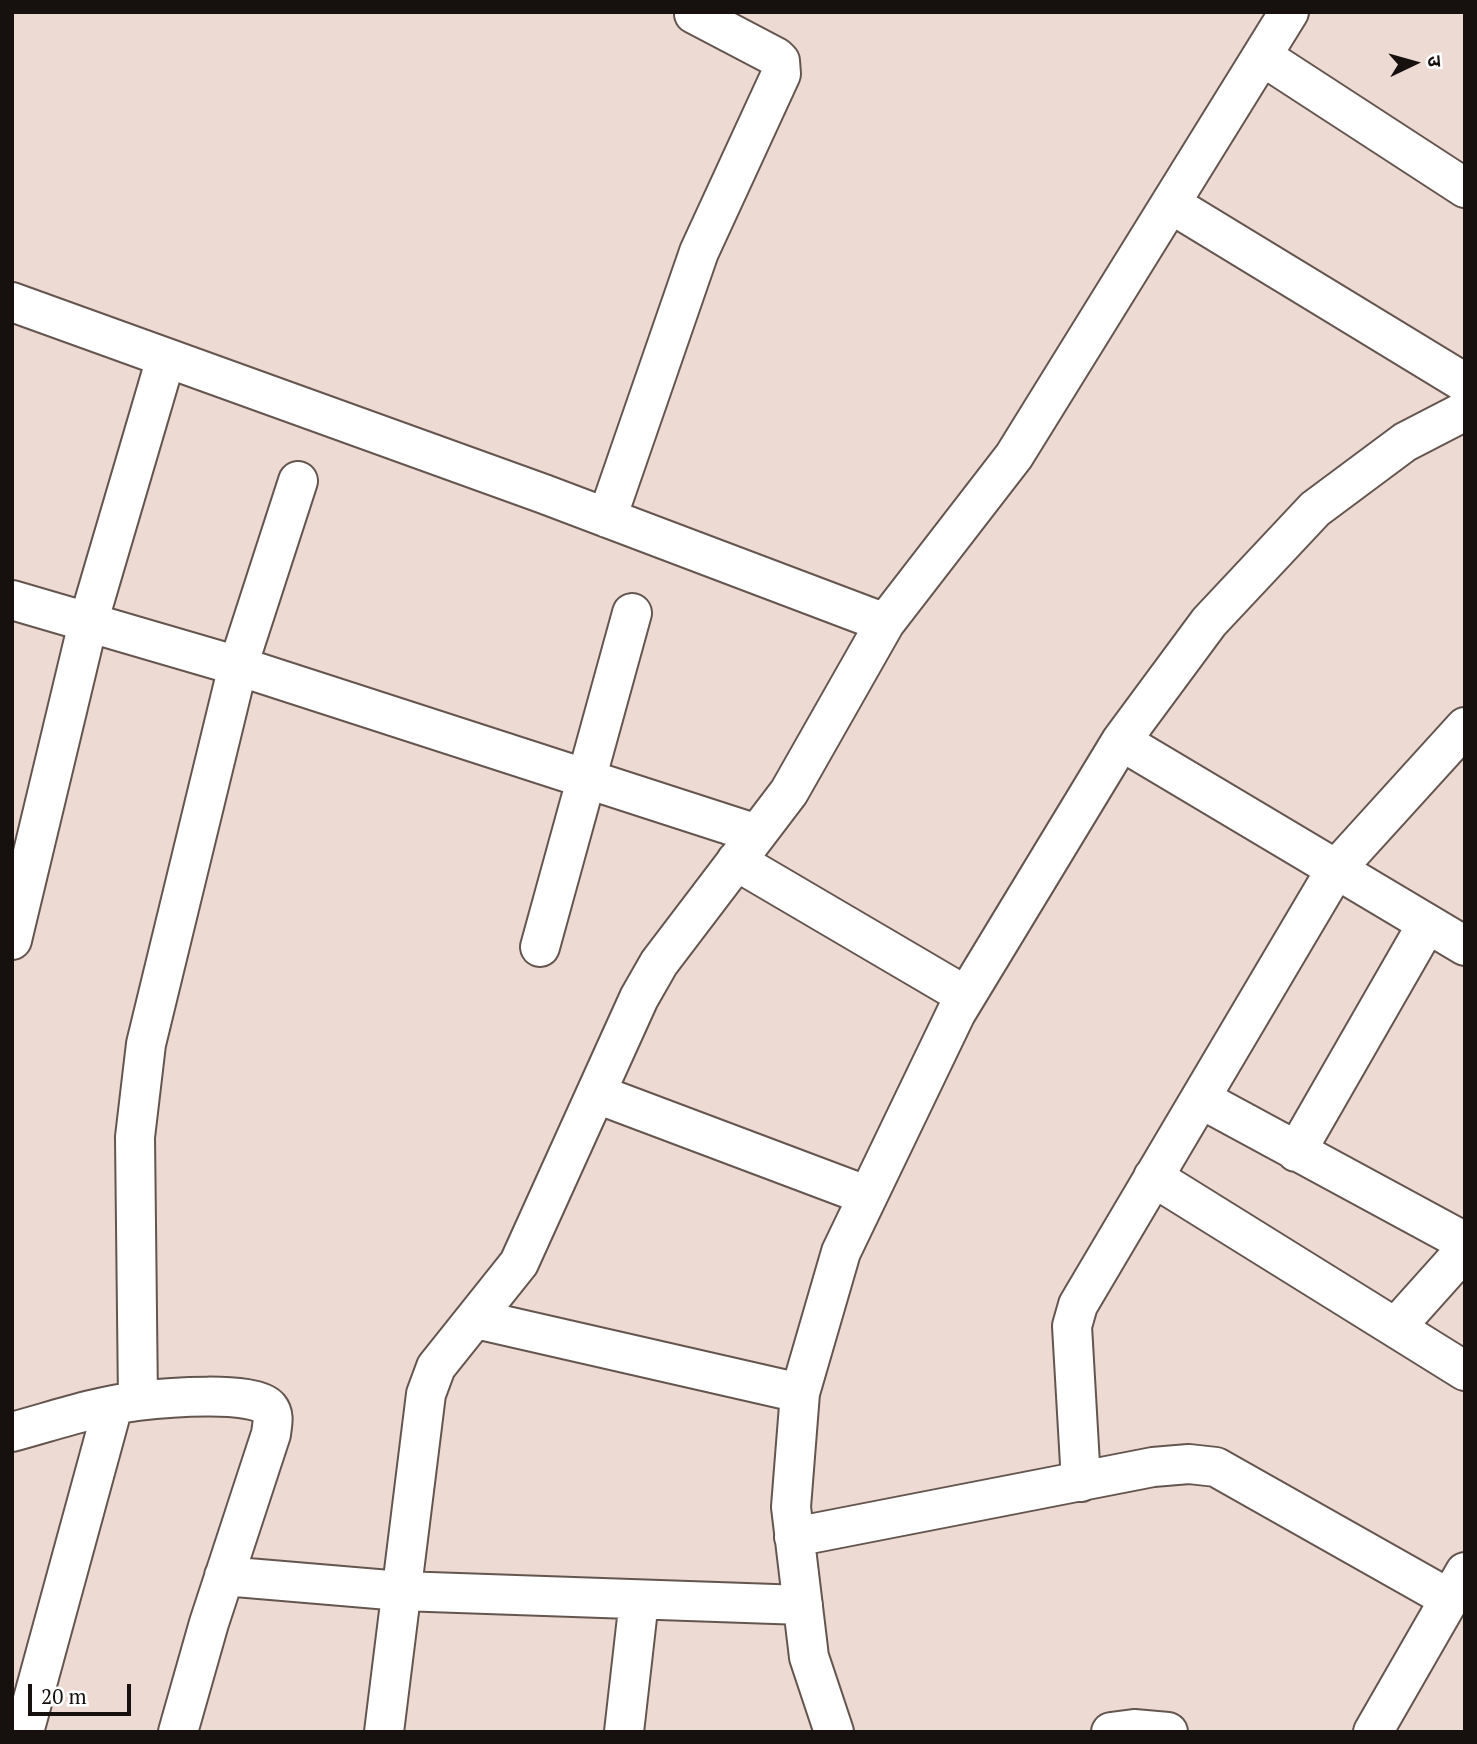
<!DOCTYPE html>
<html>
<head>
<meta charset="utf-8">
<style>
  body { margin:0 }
  #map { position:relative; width:1477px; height:1744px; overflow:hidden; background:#ecdad3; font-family:"PT Serif","Noto Sans Devanagari",serif }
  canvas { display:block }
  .frame { position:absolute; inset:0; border:14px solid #16100e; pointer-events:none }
  .north { position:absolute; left:1379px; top:28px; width:70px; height:70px; -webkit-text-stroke:5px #fff; paint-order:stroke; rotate:85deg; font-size:19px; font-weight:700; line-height:28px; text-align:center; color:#16100e }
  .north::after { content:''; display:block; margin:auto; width:24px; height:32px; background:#16100e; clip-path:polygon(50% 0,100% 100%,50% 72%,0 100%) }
  .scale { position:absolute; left:28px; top:1684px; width:103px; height:32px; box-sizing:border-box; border:4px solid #16100e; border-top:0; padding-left:9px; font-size:21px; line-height:24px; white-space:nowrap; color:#16100e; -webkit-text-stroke:5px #fff; paint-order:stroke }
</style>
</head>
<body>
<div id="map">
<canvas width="1477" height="1744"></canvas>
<div class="frame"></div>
<div class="north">उ</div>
<div class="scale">20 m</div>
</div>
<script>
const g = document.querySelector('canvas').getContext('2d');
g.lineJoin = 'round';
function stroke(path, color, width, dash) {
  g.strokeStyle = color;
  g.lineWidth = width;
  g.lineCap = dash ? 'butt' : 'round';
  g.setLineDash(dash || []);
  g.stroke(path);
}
const minor = new Path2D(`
  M1262 56 1465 188
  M1171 204 1465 383
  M12 302 544 494 885 623
  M607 518 699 252 781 74 780 61 776 57 694 14
  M12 600 238 666 757 834
  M1121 741 1465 946
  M736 861 966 996
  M12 940 88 623 166 358
  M540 947 632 613
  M597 1094 868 1196
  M1201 1099 1465 1242
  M1296 1152 1427 924
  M1153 1177 1465 1371
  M476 1319 800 1393
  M1396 1327 1465 1250
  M138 1401 135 1137 146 1044 238 666 298 481
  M12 1432C53 1421 96 1406 138 1401 162 1398 255 1390 269 1408 275 1415 272 1425 271 1434L209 1623 178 1732
  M1081 1482 1072 1326 1078 1305 1336 869 1465 727
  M794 1537 1153 1467 1189 1464 1216 1467 1448 1598
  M224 1576 401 1591 803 1605
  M24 1732 113 1406
  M384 1732 426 1394 436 1367 519 1263 639 998 659 963 789 792 885 623 1014 456 1289 12
  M624 1732 639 1600
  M834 1732 809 1657 791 1507 800 1393 841 1252 956 1013 1121 741 1209 622 1315 509 1405 442 1465 411
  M1111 1732 1134 1729 1168 1732
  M1373 1732 1465 1572`);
stroke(minor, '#64554f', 42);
stroke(minor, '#fff', 38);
</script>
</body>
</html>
